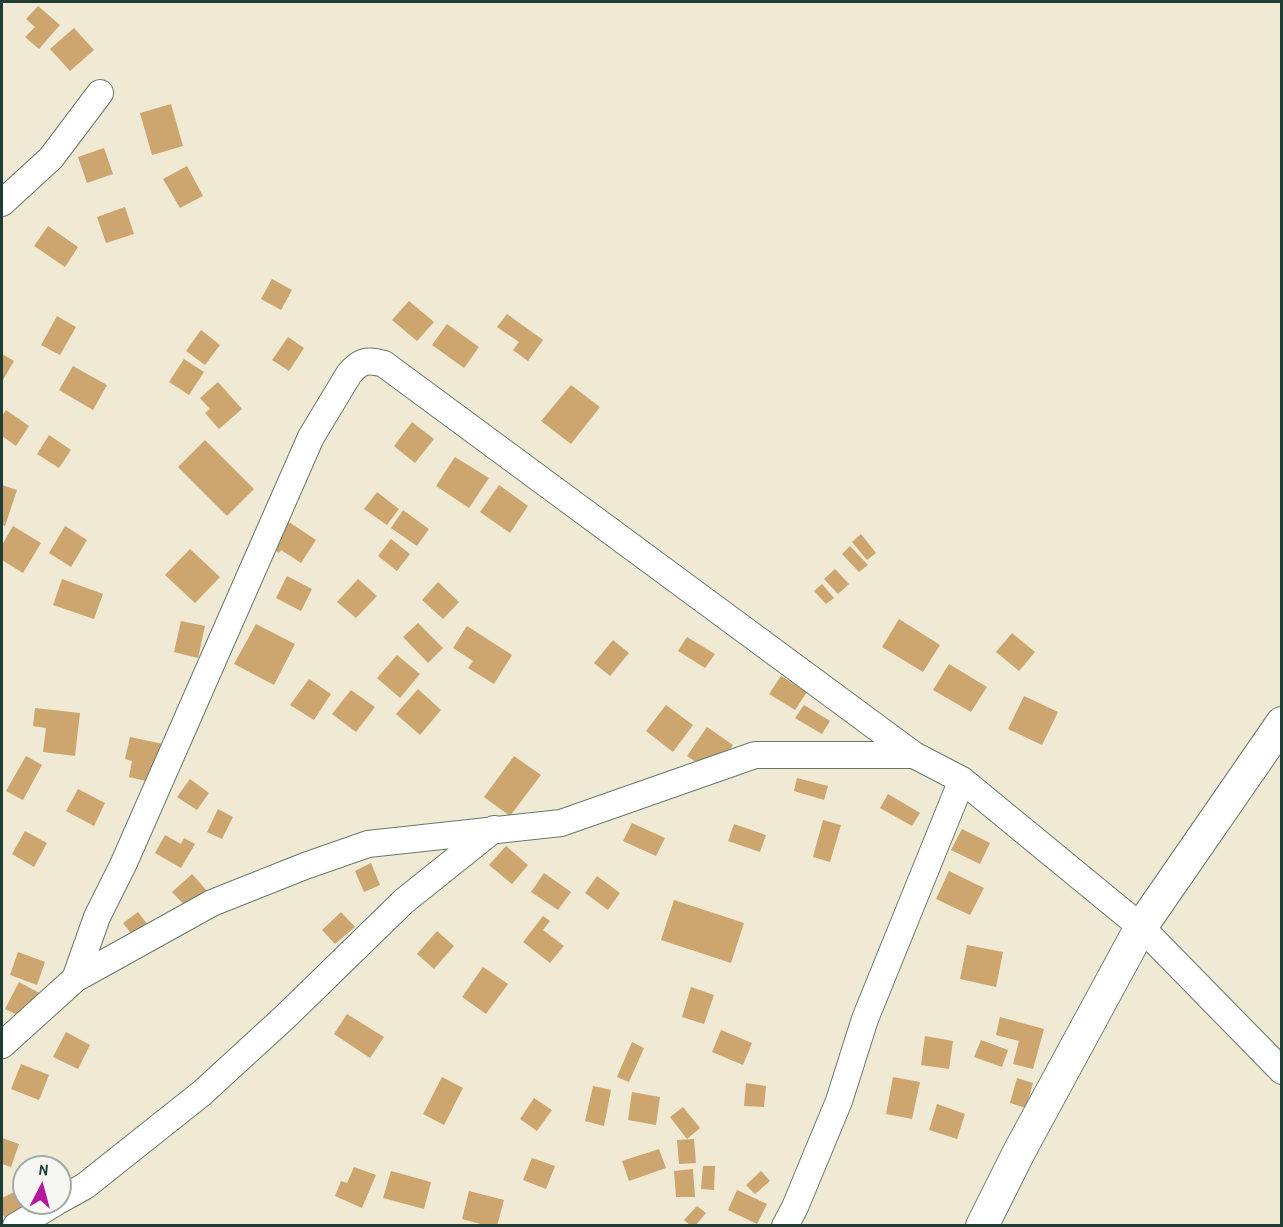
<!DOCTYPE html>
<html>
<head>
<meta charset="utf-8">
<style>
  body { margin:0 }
  #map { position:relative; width:1283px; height:1227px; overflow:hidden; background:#f0e9d3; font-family:"Patrick Hand",sans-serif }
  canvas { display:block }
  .frame { position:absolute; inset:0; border:3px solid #1f3d34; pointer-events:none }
  .north { position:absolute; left:12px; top:1155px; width:60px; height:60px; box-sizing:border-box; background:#f6f6f2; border:2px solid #a0aca6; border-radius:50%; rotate:6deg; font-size:16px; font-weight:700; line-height:24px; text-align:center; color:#1f3d34 }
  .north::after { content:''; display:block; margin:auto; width:21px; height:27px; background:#b5179e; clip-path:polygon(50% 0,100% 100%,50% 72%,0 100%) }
</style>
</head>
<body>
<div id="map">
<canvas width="1283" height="1227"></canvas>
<div class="frame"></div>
<div class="north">N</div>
</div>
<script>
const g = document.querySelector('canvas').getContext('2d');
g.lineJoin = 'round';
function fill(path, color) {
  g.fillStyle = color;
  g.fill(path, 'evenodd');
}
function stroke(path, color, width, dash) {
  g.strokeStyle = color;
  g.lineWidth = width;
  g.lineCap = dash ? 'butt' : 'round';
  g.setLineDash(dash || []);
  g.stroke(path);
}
fill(new Path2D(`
  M38 6 60 25 39 49 25 37 35 27 26 19Z
  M74 28 94 50 70 71 50 49Z
  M171 104 183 146 152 155 140 113Z
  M104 148 113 174 87 183 78 157Z
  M187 166 203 196 180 208 163 179Z
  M125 207 134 234 106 243 97 217Z
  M48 226 78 247 65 267 34 246Z
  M272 279 292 290 281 310 261 299Z
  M409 301 434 322 417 341 392 320Z
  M507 314 543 340 528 361 513 350 519 342 497 327Z
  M57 316 76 327 60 355 41 345Z
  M447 324 479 347 464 368 432 345Z
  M201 330 220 345 205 365 186 351Z
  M288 337 304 348 289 371 272 360Z
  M2 354 14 361 3 380 2 379Z
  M184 359 204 372 189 395 169 382Z
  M73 366 107 385 93 410 59 390Z
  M218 382 242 409 219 429 205 413 210 409 200 398Z
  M571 385 600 407 571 444 541 421Z
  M6 410 29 426 16 446 2 436V416Z
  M412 422 434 439 415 463 394 446Z
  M49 435 71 450 59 468 37 454Z
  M205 440 254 489 227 516 178 467Z
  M455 457 489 478 469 508 436 486Z
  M2 485 17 490 5 526 2 525Z
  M499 485 528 506 510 533 480 512Z
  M377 492 399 509 387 525 364 509Z
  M403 510 429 529 417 546 391 528Z
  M286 520 316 540 301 563 281 550 279 553 268 546Z
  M13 526 41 543 23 573 2 560V545Z
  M65 526 87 540 71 567 49 553Z
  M861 534 876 553 867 560 852 542Z
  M391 539 410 554 397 571 378 556Z
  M850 546 868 565 859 572 842 554Z
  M190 549 220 577 195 603 165 575Z
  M835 569 849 584 838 594 824 579Z
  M287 576 312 589 301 611 276 598Z
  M62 579 103 594 94 619 53 605Z
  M358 579 377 596 356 618 337 602Z
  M438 582 459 602 443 619 422 600Z
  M822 584 834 598 826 604 814 591Z
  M899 619 940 645 923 672 882 647Z
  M181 621 205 626 198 658 174 652Z
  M418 623 443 648 428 663 403 637Z
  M256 624 295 644 274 685 234 664Z
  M467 626 512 655 494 684 468 668 473 661 453 648Z
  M1012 633 1035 652 1019 671 996 652Z
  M687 637 715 654 705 668 678 651Z
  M613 640 629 653 610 676 594 663Z
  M397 655 420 674 400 698 377 678Z
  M949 664 987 687 971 712 933 690Z
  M781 676 807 692 795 710 769 694Z
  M309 679 331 694 314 720 290 705Z
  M418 689 441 710 420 735 396 714Z
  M351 690 375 707 356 732 332 714Z
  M1024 696 1058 712 1042 745 1008 729Z
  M666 705 693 725 673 752 646 731Z
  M804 705 830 721 822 734 795 718Z
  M35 708 80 713 75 756 43 752 46 728 33 726Z
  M707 727 733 745 714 774 687 756Z
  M130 737 163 744 154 783 129 777 132 761 125 759Z
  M26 756 42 765 23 800 6 791Z
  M514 756 541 775 510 816 484 797Z
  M797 778 828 786 824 800 794 791Z
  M190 779 209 793 197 810 177 797Z
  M78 789 105 803 94 826 66 811Z
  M888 794 920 813 912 826 880 808Z
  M218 809 233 817 222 839 207 832Z
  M823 820 841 825 830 862 813 857Z
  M632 823 665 838 656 856 623 841Z
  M734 824 766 835 760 852 728 841Z
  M962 829 990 843 980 864 951 850Z
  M25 831 47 843 34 867 12 854Z
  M165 835 181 844 184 838 195 844 181 868 155 853Z
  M506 846 528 865 512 884 489 865Z
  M371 863 380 885 364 892 355 871Z
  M949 871 984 888 970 915 936 899Z
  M544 873 571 892 558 910 531 892Z
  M192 874 207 891 188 909 172 892Z
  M597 876 620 893 608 910 585 893Z
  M674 900 744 923 731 963 661 940Z
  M138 912 151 929 136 940 123 923Z
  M341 912 355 927 335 944 322 930Z
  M543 916 550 921 543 930 564 946 550 963 523 942Z
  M437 931 454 946 434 969 417 954Z
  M967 945 1003 952 996 987 960 979Z
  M18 952 45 962 37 985 10 975Z
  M483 967 508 984 486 1014 462 997Z
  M19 982 43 995 29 1021 5 1009Z
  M691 987 714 995 704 1024 682 1017Z
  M347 1014 384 1037 370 1058 334 1034Z
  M1000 1017 1044 1029 1033 1069 1013 1064 1019 1041 996 1035Z
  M721 1030 752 1043 743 1065 712 1052Z
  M66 1032 90 1045 78 1069 53 1057Z
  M925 1036 953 1041 949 1069 921 1065Z
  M981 1040 1008 1050 1002 1067 974 1057Z
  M632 1042 644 1048 629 1082 617 1077Z
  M21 1064 49 1075 39 1100 11 1089Z
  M442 1077 463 1088 444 1125 423 1114Z
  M893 1077 920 1082 912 1119 886 1114Z
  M1017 1078 1033 1083 1026 1108 1010 1103Z
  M746 1083 766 1086 764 1107 744 1106Z
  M593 1086 611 1090 604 1126 585 1121Z
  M632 1092 660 1097 656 1125 628 1120Z
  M534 1098 552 1110 537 1131 520 1119Z
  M937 1104 965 1114 957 1139 929 1130Z
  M683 1107 700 1128 687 1139 670 1117Z
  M2 1138 19 1144 11 1167 2 1164Z
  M694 1139 696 1163 679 1164 677 1140Z
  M659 1149 666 1168 629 1181 622 1161Z
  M532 1158 555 1166 546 1189 523 1180Z
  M703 1166H715L714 1190 701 1189Z
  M354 1167 376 1175 362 1208 335 1196 341 1181 347 1183Z
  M693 1169 695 1197H676L674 1171Z
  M391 1171 431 1182 424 1209 383 1198Z
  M761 1171 770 1181 755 1194 746 1185Z
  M22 1188 24 1203H30L6 1221 2 1212V1198Z
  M737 1190 767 1204 757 1224 728 1210Z
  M469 1191 504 1200 497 1226H488L462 1219Z
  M697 1206 706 1213 695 1226H691L684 1220Z`), '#cda56e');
const minor = new Path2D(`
  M2 203 51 158 100 93
  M75 979 97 917 123 865 311 437 349 374C360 361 367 359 384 364L914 755 962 780 1141 927 1282 1071
  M2 1045 75 979 212 903 305 866 368 844 561 823 755 755H914
  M60 1200 85 1186 202 1093 286 1016 404 901 494 829
  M16 1226 55 1203
  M785 1226 795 1207 839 1101 865 1019 962 780`);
const tertiary = new Path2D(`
  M982 1226 1019 1152 1141 927 1282 723`);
stroke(minor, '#68796c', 28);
stroke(tertiary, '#68796c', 34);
stroke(minor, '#fff', 26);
stroke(tertiary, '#fff', 32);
</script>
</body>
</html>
